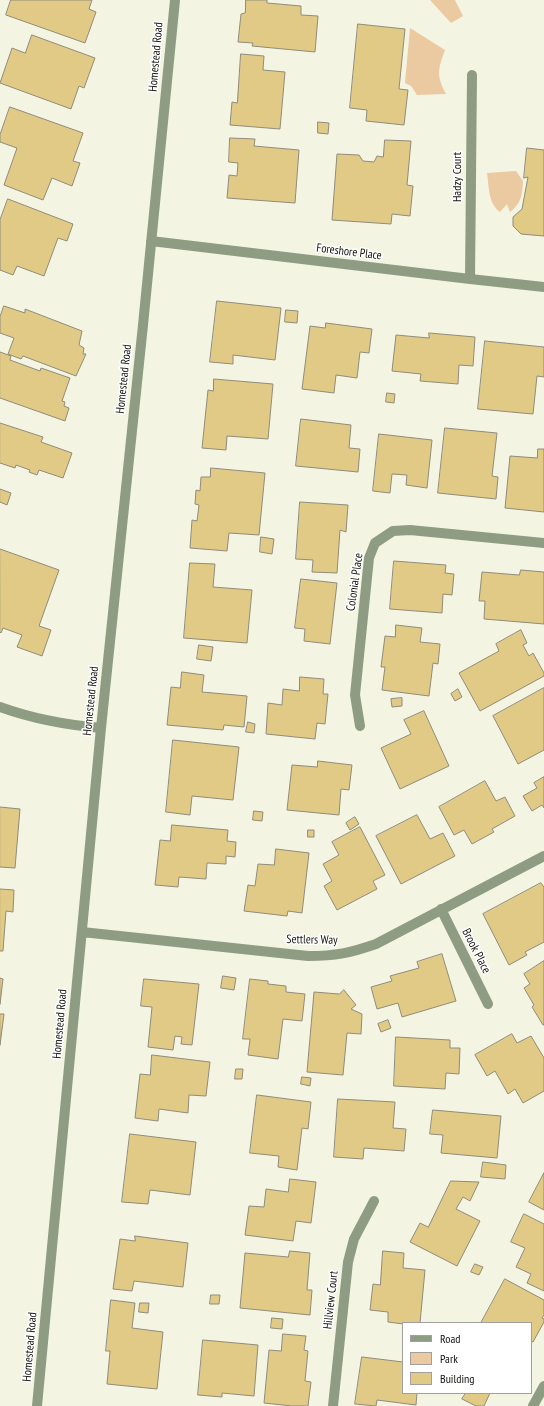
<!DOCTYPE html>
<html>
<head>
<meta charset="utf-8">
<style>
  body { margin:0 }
  #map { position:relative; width:544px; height:1406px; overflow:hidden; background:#f3f5e2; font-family:"PT Sans Narrow",sans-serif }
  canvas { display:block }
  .legend { position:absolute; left:402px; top:1322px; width:130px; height:72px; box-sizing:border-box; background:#fff; border:1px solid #a0a19e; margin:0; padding:5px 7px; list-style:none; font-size:12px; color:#12130d }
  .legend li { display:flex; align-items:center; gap:8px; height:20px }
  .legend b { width:20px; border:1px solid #a0a19e }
</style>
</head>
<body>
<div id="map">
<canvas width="544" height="1406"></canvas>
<ul class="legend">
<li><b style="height:5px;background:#8d9c82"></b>Road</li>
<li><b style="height:11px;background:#ebcaa2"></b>Park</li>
<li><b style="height:11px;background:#e0ca85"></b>Building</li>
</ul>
</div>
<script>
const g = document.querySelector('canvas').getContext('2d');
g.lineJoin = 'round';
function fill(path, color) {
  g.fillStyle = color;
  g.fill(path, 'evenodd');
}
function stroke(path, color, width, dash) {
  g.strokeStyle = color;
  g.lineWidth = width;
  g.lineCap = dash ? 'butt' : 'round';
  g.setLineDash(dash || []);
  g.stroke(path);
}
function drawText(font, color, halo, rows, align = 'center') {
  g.font = font + ' "PT Sans Narrow",sans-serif';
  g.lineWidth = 3;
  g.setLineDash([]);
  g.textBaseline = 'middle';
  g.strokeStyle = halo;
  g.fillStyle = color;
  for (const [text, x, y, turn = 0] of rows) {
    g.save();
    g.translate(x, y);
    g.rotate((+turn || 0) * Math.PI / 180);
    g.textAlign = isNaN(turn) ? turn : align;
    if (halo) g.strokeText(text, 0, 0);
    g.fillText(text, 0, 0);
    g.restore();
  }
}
fill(new Path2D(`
  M430 0H455L463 16 451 23Z
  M410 28 445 50C438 69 436 75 446 94L417 95 411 86 405 83Z
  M516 171 523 181C522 196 522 202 510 212L507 204 500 212C488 204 489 186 487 173Z`), '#ebcaa2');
const building = new Path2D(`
  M11 0H92L89 9 96 12 85 43 6 15Z
  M246 0H267V3L301 6V15L318 16 315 52 252 46 253 43 238 42 241 14 245 13Z
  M358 24 405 29 399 89 408 90 404 125 366 121 367 110 350 108Z
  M32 35 95 58 84 88 79 86 71 109 0 83 12 48 25 53Z
  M241 54 264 56 263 70 285 72 280 129 230 125 232 102 237 103Z
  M10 107 83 133 73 161 80 163 72 186 52 178 43 200 4 185 17 148 0 142V135Z
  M318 122 329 123 328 134 318 133Z
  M230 138 255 139 254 146 299 150 295 203 227 198 229 175 237 176 238 163 229 162Z
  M385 140 411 141 407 185 413 186 410 216 392 214 391 224 332 220 337 154 359 155 363 161 374 162 377 156 383 157Z
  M527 148 544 150V236L521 234 513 226V217L522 209 528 177 524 178Z
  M8 199 73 224 67 241 58 238 44 276 17 266 13 275 0 270V220Z
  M217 301 281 308 275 360 233 355V364L210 362Z
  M4 306 25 313V309L82 331 79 345 84 348 83 354H86L76 376 23 356 21 359 8 354 14 338 0 333V317Z
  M286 310 298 311 297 323 285 322Z
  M326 323 372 329 369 353 360 352 357 378 336 375 334 393 302 389 310 326 325 328Z
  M429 333 475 337 473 366 459 365 458 384 420 381 421 374 392 371 396 335 429 338Z
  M485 341 544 347V377L537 376 533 414 478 409Z
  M0 352 11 356 10 360 40 371 41 368 70 378 62 401 65 402 64 406 69 408 65 421 0 398Z
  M214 379 273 384 268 439 227 436 226 450 202 448 208 390 213 391Z
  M387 393 395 394 394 403 386 402Z
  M301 419 351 425 349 448 360 449 358 472 296 466Z
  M0 423 43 437 41 442 72 453 63 478 39 470 37 475 29 472 30 470 16 465 15 468 0 463Z
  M445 428 497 433 492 476 498 477 496 499 438 493Z
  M379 434 432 440 427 488 406 485 407 475 392 474 390 493 373 491Z
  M538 449H544V512L505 508 510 456 537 458Z
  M211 468 265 473 259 535 229 533 227 551 190 548 192 520 197 521 199 505 195 504 196 490 200 491 201 477H210Z
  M0 489 11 493 7 505 0 502Z
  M300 502 348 505 346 532 340 530 337 573 312 572 313 560 296 559Z
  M261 537 274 539 272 554 260 552Z
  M0 549 59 570 39 626 51 630 42 656 17 647 22 635 3 628 1 633 0 632Z
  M394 561 446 565 445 573 454 574 452 595 443 594 442 613 390 609Z
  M190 563 215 564 213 587 252 590 247 643 184 638Z
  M521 570 544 572V624L484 619 485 601H479L482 572 519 575Z
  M301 579 337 583 330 644 304 641 305 629 295 628Z
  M396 625 422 628 420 642 440 644 438 664 433 663 429 696 382 690 385 667H381L385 636 395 637Z
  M521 630 527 643 523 645 529 656 533 653 544 673V676L480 711 459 673 499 651 496 644Z
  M199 645 213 647 211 661 197 659Z
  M182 672 204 675 202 692 247 696 244 727 224 725 223 730 167 725 171 687 180 688Z
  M300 677 324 679 323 694H328L325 724 317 723 315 739 266 734 268 703 282 705 283 689 299 691Z
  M544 688V750L518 764 493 716Z
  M458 689 462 697 455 701 451 694Z
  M402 698V706L392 707 391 699Z
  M424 711 449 766 400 789 381 748 411 734 404 720Z
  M248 722 255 724 254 733 246 732Z
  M173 740 239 747 233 800 192 796 190 815 166 812Z
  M318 761 352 765 349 790 341 789 339 815 287 810 292 765 317 767Z
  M544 777V808L542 805 532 811 523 796 537 788 534 783Z
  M485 781 496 801 505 797 515 816 492 829 494 832 472 844 464 830 454 835 439 807Z
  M0 807 20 809 15 868 0 867Z
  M254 811 263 812 262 821 253 820Z
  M417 815 430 839 443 833 455 856 401 884 376 836Z
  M355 817 359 824 350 830 346 823Z
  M172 825 228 830 227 841 236 842 235 857 226 856V864L207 863 206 879 179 877 178 887 155 885 160 840 170 841Z
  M360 827 385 875 373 881 377 889 337 910 324 886 332 881 323 864 339 855 332 842Z
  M308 830H314V837H308Z
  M276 849 309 853 302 913 288 911 287 916 244 911 248 885 255 886 258 864 274 865Z
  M541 883 544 887V942L525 952 527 955 509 965 483 914Z
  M0 889 14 890 13 912 6 911 3 951H0Z
  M442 954 456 1001 402 1017 398 1003 377 1009 371 987 392 981 390 976 419 968 417 962Z
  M544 961V1025H543L532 1007 534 1005 524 988 530 984 524 974Z
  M223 976 236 978 234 990 221 988Z
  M0 978 3 979 0 1004Z
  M144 979 199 984 192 1045 181 1044 182 1037 175 1036 173 1050 148 1047 152 1007 141 1006Z
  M250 979 268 981V984L286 986V992L305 994 302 1021 283 1019 278 1059 248 1055 250 1039H243Z
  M344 990 356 1005 351 1009 362 1014 361 1034 347 1033 343 1075 307 1072 314 992 339 994Z
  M0 1014H4L0 1045Z
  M388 1020 391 1028 381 1032 378 1024Z
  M512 1034 517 1043 531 1036 544 1058V1091L523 1103 515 1089 508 1094 495 1071 487 1076 475 1055Z
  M396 1037 450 1040V1048H460L459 1074 446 1073 445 1089 394 1086Z
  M152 1055 210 1062 206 1096 189 1095 188 1113 159 1109 158 1121 135 1118 140 1074 150 1075Z
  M236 1069H243L242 1079H235Z
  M302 1077 311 1078 310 1086 301 1084Z
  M257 1095 311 1102 308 1129 302 1128 297 1170 278 1167 279 1156 250 1153Z
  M338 1099 395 1102 393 1128 406 1129 404 1151 364 1148 363 1159 334 1157Z
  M433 1110 501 1116 497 1158 441 1153 443 1135 430 1134Z
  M130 1134 196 1142 190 1195 150 1190 148 1204 122 1202Z
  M483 1162 506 1165 505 1179 481 1177Z
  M544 1173V1210L529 1202Z
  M290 1179 316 1182 311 1223 296 1221 293 1241 245 1235 249 1206 264 1207 266 1189 288 1192Z
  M451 1181 479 1182 470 1201 463 1197 456 1209 480 1221 457 1266 410 1242 420 1223 428 1227Z
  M524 1214 544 1224V1291L527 1283 531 1274 516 1267 525 1248 511 1242Z
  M135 1236 188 1243 183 1287 134 1281 132 1291 113 1289 120 1239 135 1241Z
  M290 1251 310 1253 307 1290H312L310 1315 240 1308 245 1253 288 1257Z
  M383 1251 404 1253 403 1268 425 1270 420 1323 403 1324 388 1322V1312L370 1310 373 1284 380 1285Z
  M475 1264 483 1267 479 1275 471 1272Z
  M505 1279 544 1300V1315L542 1318 544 1319V1322L533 1342 531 1341V1323H481Z
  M211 1295H220L219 1304H210Z
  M111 1300 135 1303 132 1328 163 1332 157 1389 107 1384 110 1351H106Z
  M140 1303H149L148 1313 139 1312Z
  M272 1318 283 1319 282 1329 271 1328Z
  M283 1334 306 1336 304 1350 308 1351 305 1381 311 1382 308 1406H292L264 1403 269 1350 281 1351Z
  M203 1340 258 1345 254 1396 222 1393V1397L198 1395Z
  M362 1357 403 1362V1393H417L416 1405 377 1400 376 1406 355 1404Z
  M466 1393H490L484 1406H476L462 1399Z`);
fill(building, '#e0ca85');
stroke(building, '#908b7a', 1);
stroke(new Path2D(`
  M151 241 470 279 544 287
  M470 279 472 75
  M0 707C33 719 66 725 101 728
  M360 726 355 695 369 558 375 543 393 531 410 530 544 543
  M441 909 488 1004
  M82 932 308 956C336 956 350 953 376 944L544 856
  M37 1406 101 728 143 325 175 0
  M333 1406 348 1262 354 1239 374 1201
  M533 1406 544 1386`), '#8d9c82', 10);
drawText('12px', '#12130d', '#fff', [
  ["Homestead Road",156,57,-85],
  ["Hadzy Court",458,177,-90],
  ["Foreshore Place",349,252,7],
  ["Homestead Road",124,379,-84],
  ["Colonial Place",355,582,-82],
  ["Homestead Road",91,701,-84],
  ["Settlers Way",312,940,1],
  ["Brook Place",476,951,63],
  ["Homestead Road",60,1024,-85],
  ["Hillview Court",331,1300,-84],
  ["Homestead Road",30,1347,-85]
]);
</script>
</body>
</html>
